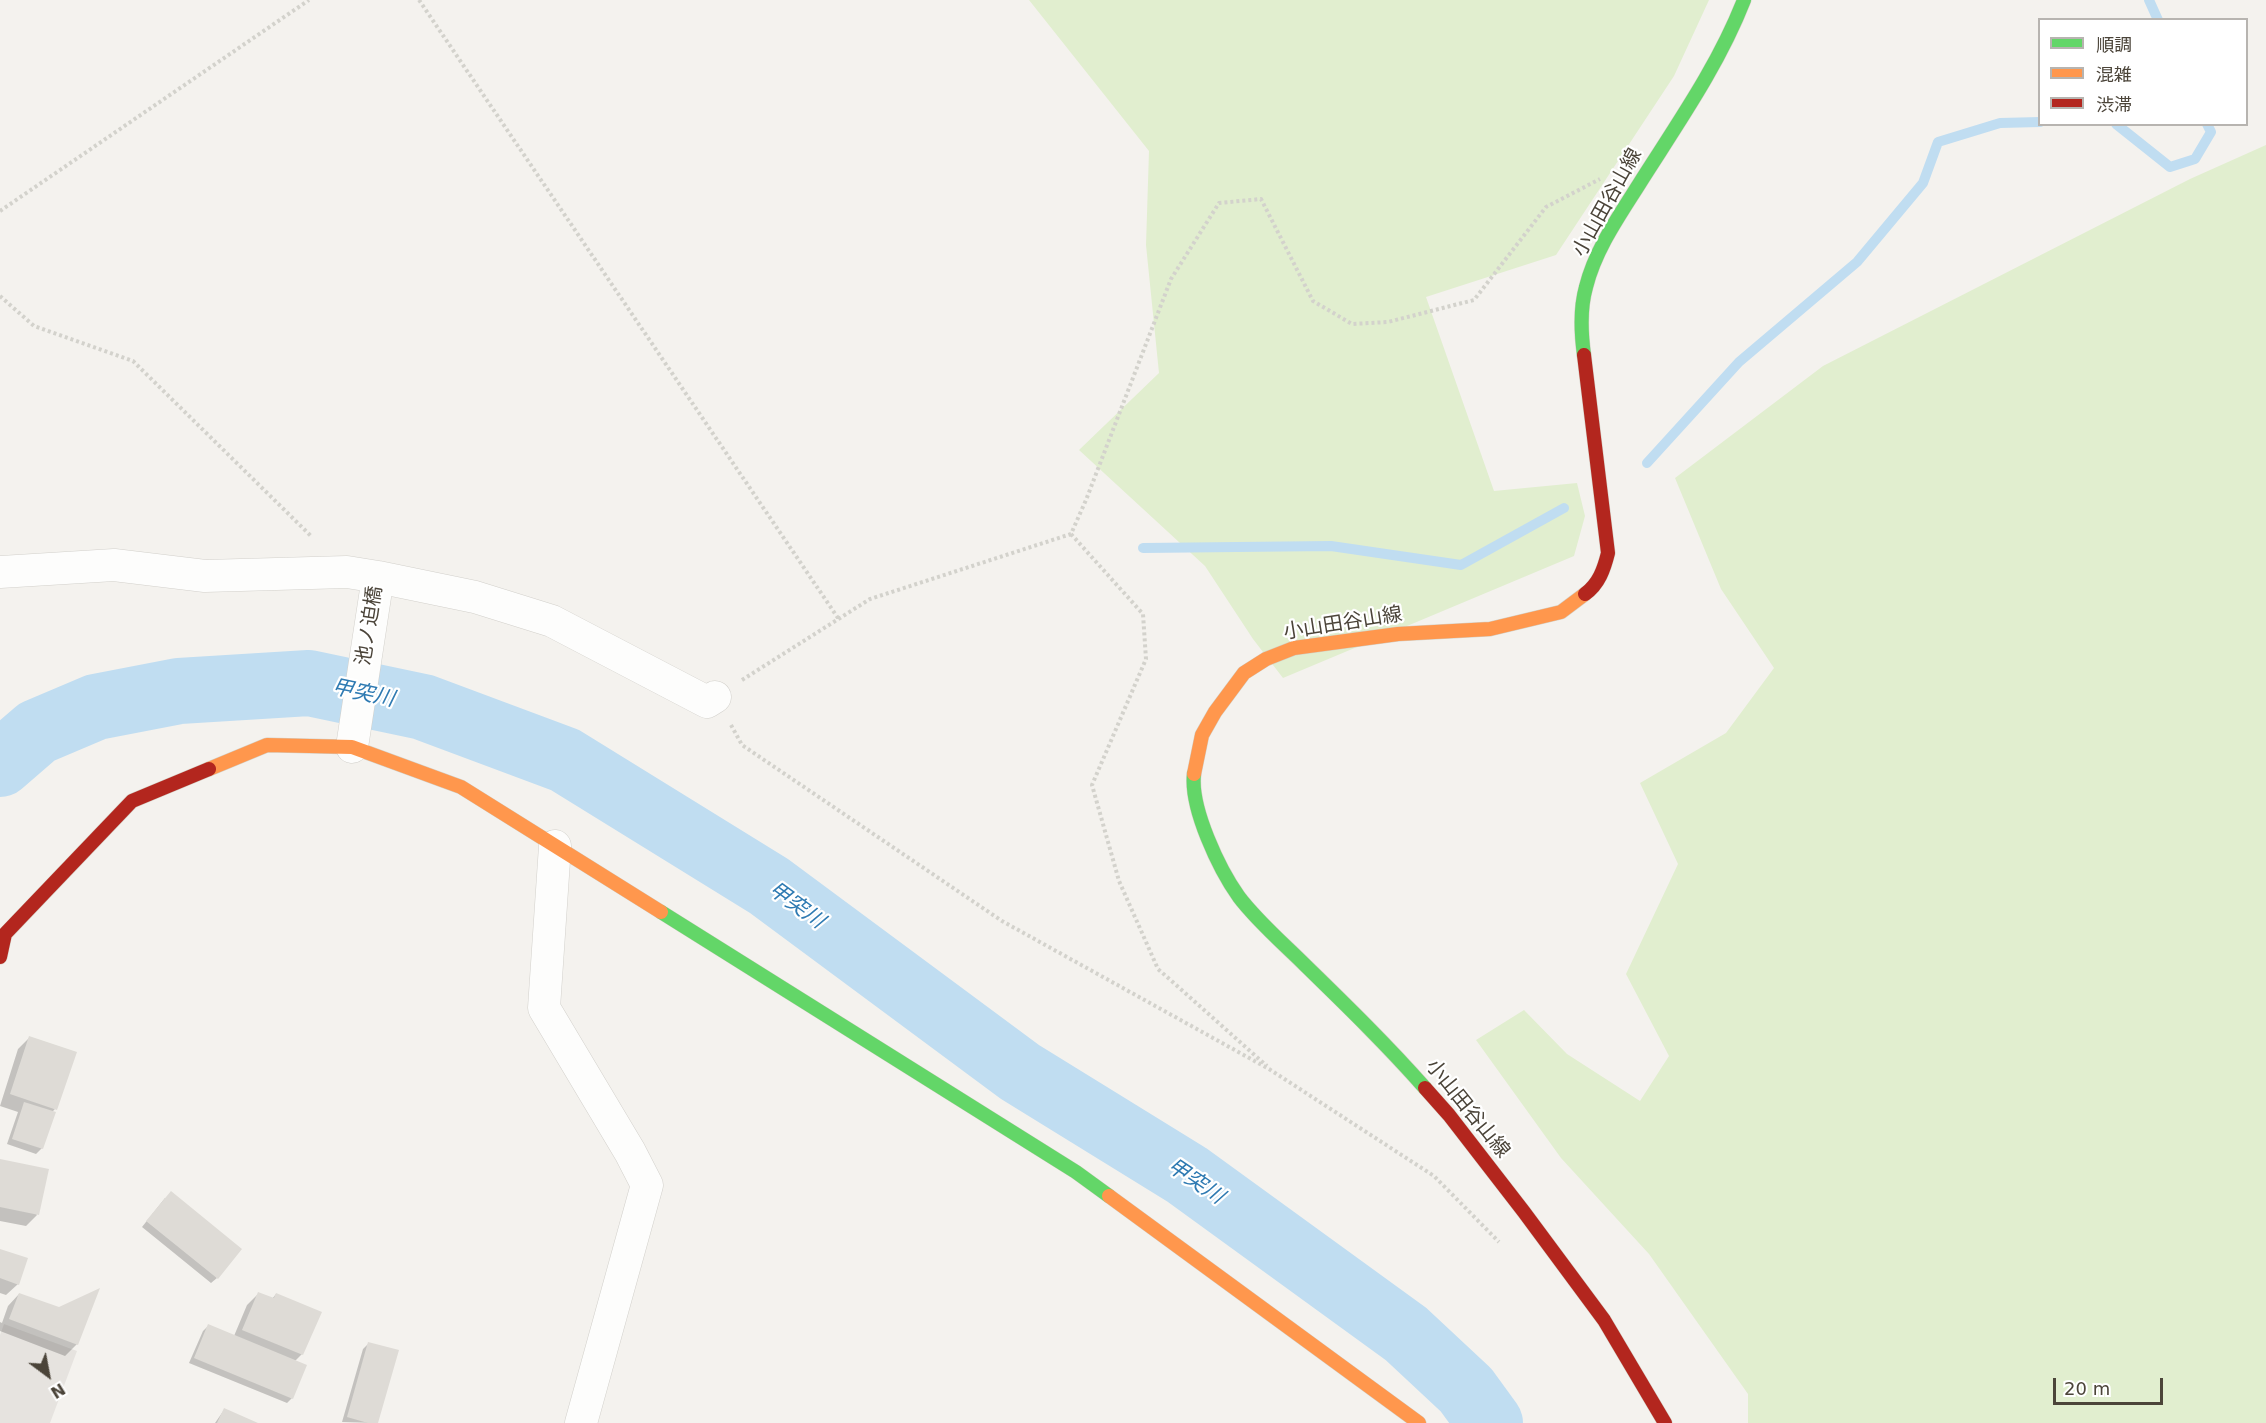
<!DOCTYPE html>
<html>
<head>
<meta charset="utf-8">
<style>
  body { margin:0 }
  #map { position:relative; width:2266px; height:1423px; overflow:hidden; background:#f4f2ee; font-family:"DejaVu Sans","Noto Sans JP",sans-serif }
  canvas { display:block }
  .legend { position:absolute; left:2038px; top:18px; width:210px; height:108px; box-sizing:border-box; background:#fff; border:2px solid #b7b4b0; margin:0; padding:8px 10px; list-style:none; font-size:18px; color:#4b4439 }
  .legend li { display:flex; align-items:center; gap:12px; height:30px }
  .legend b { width:30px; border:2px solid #b7b4b0 }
  .north { position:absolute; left:18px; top:1345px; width:60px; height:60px; -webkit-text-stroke:4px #fff; paint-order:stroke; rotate:148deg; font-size:16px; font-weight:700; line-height:24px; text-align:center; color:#4b4439 }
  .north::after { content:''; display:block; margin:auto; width:21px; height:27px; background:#4b4439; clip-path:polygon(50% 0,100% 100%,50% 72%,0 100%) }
  .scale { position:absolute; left:2053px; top:1378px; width:110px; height:27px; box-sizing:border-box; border:3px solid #4b4439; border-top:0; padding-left:8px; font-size:18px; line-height:21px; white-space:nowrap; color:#4b4439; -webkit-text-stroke:4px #fff; paint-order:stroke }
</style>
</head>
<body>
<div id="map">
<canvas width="2266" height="1423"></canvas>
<ul class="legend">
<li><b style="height:8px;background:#63d668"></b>順調</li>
<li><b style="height:8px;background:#ff974d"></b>混雑</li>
<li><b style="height:8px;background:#b3261e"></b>渋滞</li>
</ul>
<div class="north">N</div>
<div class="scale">20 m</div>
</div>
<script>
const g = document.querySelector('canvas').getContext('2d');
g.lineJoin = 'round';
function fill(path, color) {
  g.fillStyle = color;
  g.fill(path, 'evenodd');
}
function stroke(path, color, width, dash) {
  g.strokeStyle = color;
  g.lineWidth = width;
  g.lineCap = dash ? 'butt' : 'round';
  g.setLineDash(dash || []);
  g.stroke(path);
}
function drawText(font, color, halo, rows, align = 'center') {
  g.font = font + ' "DejaVu Sans","Noto Sans JP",sans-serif';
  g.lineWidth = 4.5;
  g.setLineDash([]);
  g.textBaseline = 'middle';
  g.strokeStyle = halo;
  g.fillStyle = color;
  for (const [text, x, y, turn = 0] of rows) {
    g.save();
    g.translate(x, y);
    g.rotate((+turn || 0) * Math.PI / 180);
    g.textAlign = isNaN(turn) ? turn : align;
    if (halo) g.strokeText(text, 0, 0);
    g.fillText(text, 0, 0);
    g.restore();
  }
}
fill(new Path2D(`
  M1029 0H1709L1674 76 1556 255 1426 297 1494 491 1577 483 1585 516 1574 556 1283 678 1253 639 1205 566 1079 450 1159 373 1146 245 1149 151Z
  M2266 145V1423H1748V1394L1649 1254 1561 1158 1476 1040 1524 1010 1567 1054 1640 1101 1669 1056 1626 974 1678 864 1640 783 1726 733 1774 668 1721 589 1675 478 1823 366 2190 179Z`), '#e1eecf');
fill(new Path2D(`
  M4 1324 77 1351 50 1423H0V1335Z`), '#e6e3df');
fill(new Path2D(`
  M30 1037 55 1109 52 1112 42 1148 36 1154 7 1144 18 1112 0 1106 18 1049Z
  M0 1160 37 1215 26 1226 0 1221Z
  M165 1198 217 1278 211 1283 142 1227Z
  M0 1251 18 1284 6 1295 0 1293Z
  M259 1293 272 1299 276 1294 302 1354 294 1362 292 1398 287 1403 189 1363 203 1331 208 1326 234 1336 247 1305Z
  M19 1294 59 1309 77 1344 65 1356 0 1331V1322L2 1323 8 1306Z
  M369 1343 377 1423 342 1422 363 1349Z
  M224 1410 254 1423H215Z`), '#0003');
stroke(new Path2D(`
  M2149 0 2158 20
  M2116 124 2170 167 2195 159 2211 132 2207 124
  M1647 463 1739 362 1857 262 1923 183 1938 142 2000 123 2040 122
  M1143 548 1331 546 1461 565 1564 508`), '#c0ddf1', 10);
stroke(new Path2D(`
  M0 764 37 732 96 707 179 691 309 683 423 707 565 760 769 886 1020 1072 1187 1175 1406 1334 1466 1390 1490 1423`), '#c0ddf1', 66);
fill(new Path2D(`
  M29 1036 77 1052 57 1110 10 1094Z
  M24 1102 56 1112 43 1149 12 1139Z
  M0 1159 49 1169 39 1215 0 1207Z
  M171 1191 242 1249 218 1279 146 1221Z
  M0 1249 28 1258 19 1285 0 1278Z
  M100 1288 78 1345 9 1319 19 1293 59 1307Z
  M258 1292 274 1298 276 1293 322 1312 303 1355 242 1330Z
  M208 1324 307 1365 293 1399 194 1358Z
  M368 1342 399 1350 378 1423H368L347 1417Z
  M224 1408 258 1423H217Z`), '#dedbd6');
const street = new Path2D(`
  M0 572 114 565 205 576 347 572 378 577 475 597 552 621 707 702 715 697
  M352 747 378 577
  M555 846 544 1008 630 1152 647 1185 581 1423`);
const fast = new Path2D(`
  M1584 355C1581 333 1580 308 1586 287 1596 247 1622 212 1643 178 1680 120 1719 64 1744 0
  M1194 774C1190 808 1219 869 1239 897 1258 922 1284 944 1306 966 1347 1006 1387 1045 1425 1088
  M661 912 1076 1172 1109 1196`);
const slow = new Path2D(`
  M209 769 267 745 352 747 461 787 661 912
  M1194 774 1202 735 1215 712 1244 673 1266 659 1294 648 1398 634 1490 629 1561 612 1585 594
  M1109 1196 1419 1423`);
const jam = new Path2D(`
  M1584 355 1608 553C1604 569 1599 584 1585 594
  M0 957 5 934 132 801 209 769
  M1425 1088 1449 1115 1524 1212 1604 1320 1665 1423`);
stroke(street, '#d2d0cb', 33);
stroke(fast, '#d3cfc5', 15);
stroke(slow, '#d3cfc5', 15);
stroke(jam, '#d3cfc5', 15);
stroke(new Path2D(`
  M419 0 838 618
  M0 211 309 0
  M0 296 34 326 133 361 312 537
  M1071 534 1143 614 1146 659 1092 785 1119 881 1158 969 1267 1066
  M742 680 870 599 1071 534 1086 500 1171 279 1219 203 1261 199 1313 301 1352 324 1388 322 1474 300 1546 207 1600 179
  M731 725 742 745 1002 921 1269 1069 1434 1176 1499 1242`), '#d3d2cc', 4, [3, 3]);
stroke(street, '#fdfdfc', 32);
stroke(fast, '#63d668', 14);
stroke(slow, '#ff974d', 14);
stroke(jam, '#b3261e', 14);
drawText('20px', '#4b4439', '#fff', [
  ["小山田谷山線",1608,203,-61],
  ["小山田谷山線",1343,624,-9],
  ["池ノ迫橋",370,626,-81],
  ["小山田谷山線",1467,1109,51]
]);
drawText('italic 21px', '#2e7ab2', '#fff', [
  ["甲突川",363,694,12],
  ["甲突川",796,906,36],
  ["甲突川",1195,1182,34]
]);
</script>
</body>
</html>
